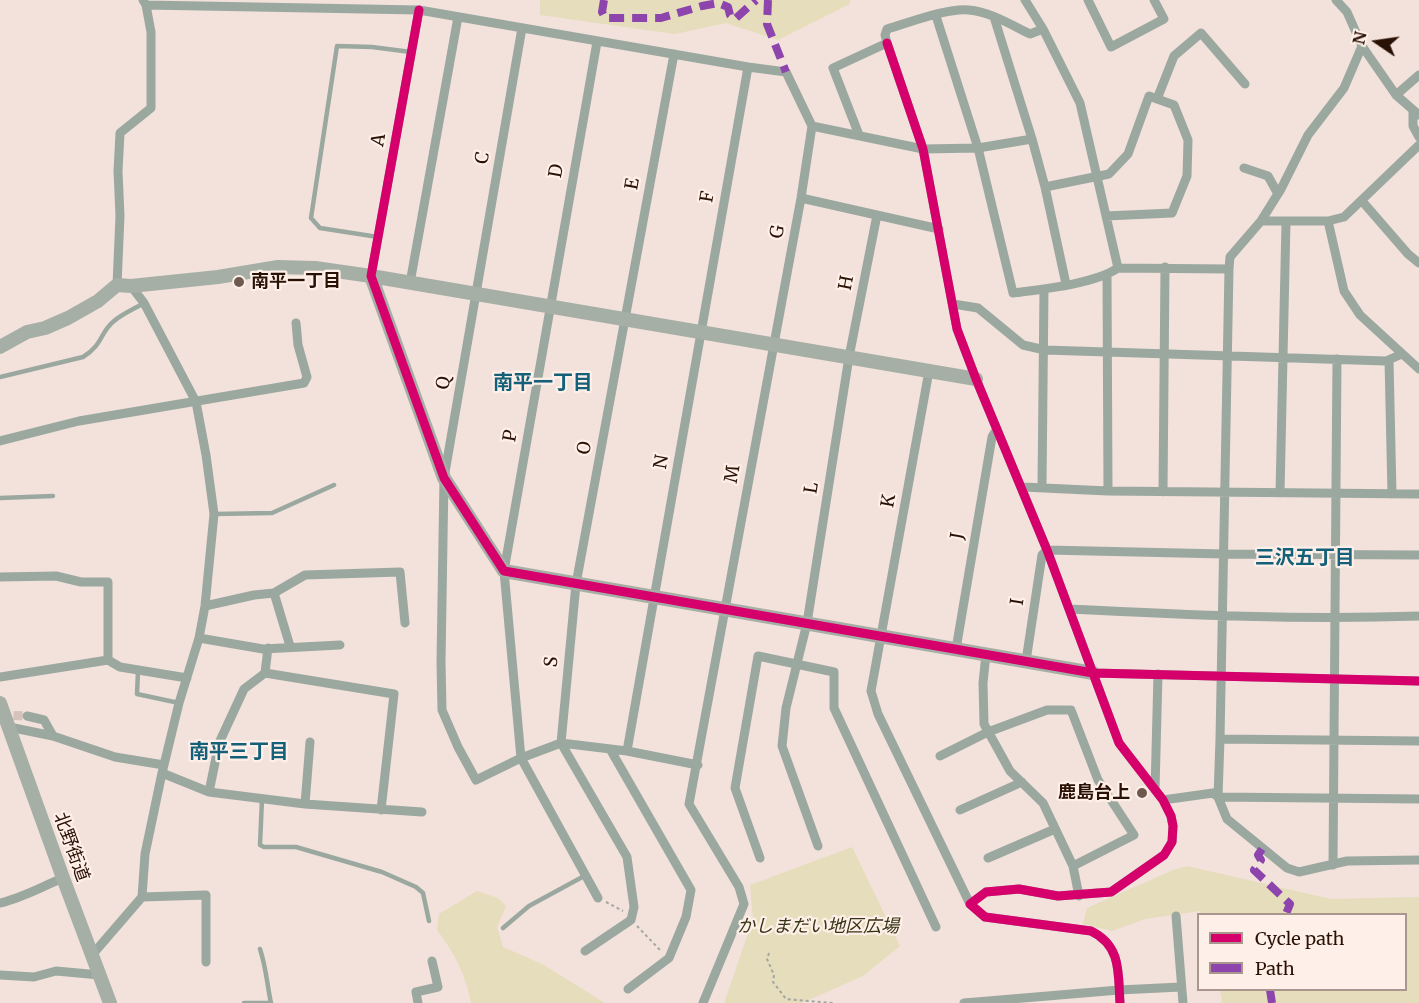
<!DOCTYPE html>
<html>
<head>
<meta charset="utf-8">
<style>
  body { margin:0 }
  #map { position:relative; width:1419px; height:1003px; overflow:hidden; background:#f2e2db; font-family:Merriweather,serif }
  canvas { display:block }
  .legend { position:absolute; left:1197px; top:913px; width:210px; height:78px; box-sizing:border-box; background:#feefe8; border:2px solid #a9968d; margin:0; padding:8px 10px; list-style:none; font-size:18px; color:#2a1105 }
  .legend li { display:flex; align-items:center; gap:12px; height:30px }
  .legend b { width:30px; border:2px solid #a9968d }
  .north { position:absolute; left:1347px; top:12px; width:60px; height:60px; -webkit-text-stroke:4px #feefe8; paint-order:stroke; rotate:283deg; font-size:16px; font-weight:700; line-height:24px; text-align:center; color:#2a1105 }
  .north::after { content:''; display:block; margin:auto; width:21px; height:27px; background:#2a1105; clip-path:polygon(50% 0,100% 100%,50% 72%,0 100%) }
</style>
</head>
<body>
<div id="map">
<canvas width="1419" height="1003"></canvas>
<ul class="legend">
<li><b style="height:8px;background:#d6006c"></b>Cycle path</li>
<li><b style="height:8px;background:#8e44ad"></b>Path</li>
</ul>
<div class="north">N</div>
</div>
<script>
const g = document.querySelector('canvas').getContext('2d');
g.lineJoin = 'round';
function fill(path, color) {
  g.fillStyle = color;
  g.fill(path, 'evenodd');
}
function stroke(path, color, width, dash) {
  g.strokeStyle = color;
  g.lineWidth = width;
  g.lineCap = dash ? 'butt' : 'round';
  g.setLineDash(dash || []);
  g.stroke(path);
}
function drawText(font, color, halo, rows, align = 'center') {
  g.font = font + ' Merriweather,"Noto Sans JP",serif';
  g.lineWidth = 4.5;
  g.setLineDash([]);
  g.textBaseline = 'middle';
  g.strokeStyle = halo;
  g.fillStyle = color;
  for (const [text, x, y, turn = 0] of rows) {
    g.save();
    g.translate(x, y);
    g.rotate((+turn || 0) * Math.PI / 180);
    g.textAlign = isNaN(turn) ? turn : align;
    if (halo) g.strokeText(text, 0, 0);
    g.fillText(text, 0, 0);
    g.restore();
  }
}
fill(new Path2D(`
  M540 0H850V4L778 40 726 23 675 34 540 15Z
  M852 847 900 946 863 976 802 1003H724L753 919 750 885Z
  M1187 866 1331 899 1419 897V1003H1220L1222 1001 1220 990H1406V914H1201L1200 911 1145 919 1112 931 1083 924 1087 908 1173 870Z
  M477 891 498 898 506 906 497 927 503 947 542 964 605 1003H471C466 975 454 952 437 930L439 914Z`), '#e5ddbb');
stroke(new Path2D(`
  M0 715 27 716`), '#d4c3bb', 9, [9, 4.5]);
stroke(new Path2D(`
  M606 902 623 911
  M637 926 660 950
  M769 953 767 959 774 975 773 982 786 999 834 1003`), '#a3a6a0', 2, [3, 3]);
stroke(new Path2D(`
  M378 237 320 228 311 218 337 46 372 47 411 52
  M0 377 83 357C103 345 100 332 114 321 122 314 134 309 144 303
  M0 498 53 496
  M214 514 272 513 334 485
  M138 671 137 694 179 703
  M262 799 260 845 264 847H296L382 872 416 887 423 893 429 921
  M503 928 529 906 586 875
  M260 949C266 967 267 984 271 1003
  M244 1003H271`), '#9ba8a0', 4.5);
stroke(new Path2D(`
  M143 0 146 5 419 10 748 67 786 72 812 126
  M1088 0 1111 47 1164 19 1154 0
  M1336 0 1347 12 1362 46 1396 95 1419 115
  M936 16 978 148 1013 293C1043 289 1094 284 1118 268L1229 269
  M994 17 1032 139 1045 187 1066 284
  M522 28 444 478 441 662 442 710 458 747 476 780 521 758 561 743 627 751 698 765
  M1043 29 1080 103 1118 268
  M597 42 504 571 521 758 598 898
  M887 43 923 149 957 329 976 379 1047 550 1119 743 1163 800 1171 816 1173 826 1172 842 1164 855 1111 892 1058 896 1019 889 986 892 970 904 985 917 1091 931C1122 946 1118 974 1120 1003
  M1396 95 1419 75
  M1157 99 1174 56 1201 33 1245 84
  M1413 110V126L1419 137
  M812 126 923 149 978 148 1032 139
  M859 135 833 68 887 43 885 35 887 29C908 23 950 7 969 10 991 12 1011 25 1030 34L1043 29 1025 0
  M1419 145 1344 217 1328 221 1344 291 1360 315 1419 369
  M1244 168 1268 176 1278 194
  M1045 187 1109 174 1128 154 1149 96 1174 105 1188 140 1187 176 1172 213 1106 216
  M801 198 939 229
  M1362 201 1408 254 1419 263
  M1261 221 1281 189 1308 135 1344 88 1362 46
  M371 276 419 10
  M1107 276 1108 491
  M410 283 458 17
  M117 285 120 216 118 171 120 133 151 108V32L146 5
  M131 286 144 303 196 402 206 455 214 514 205 606 199 638 179 703 162 773
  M953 304 978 308 1023 345 1045 350 1386 361 1402 354
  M1389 360 1392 494
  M929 371 871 691 878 714 970 904
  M0 441 79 421 304 383 307 377 298 345 296 323
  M1042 486 1044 289
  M1023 487 1108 491 1419 494
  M1163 492 1165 267
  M1280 493 1286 222
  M0 577 56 576 81 582H108V660
  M274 593 290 646
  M205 606 254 595 274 593 305 575 400 572 405 623
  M1070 609C1186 615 1302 620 1419 616
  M199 638 263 649 340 645
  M956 649 992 437 997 429
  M986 654 983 683 984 724 1010 771 1043 803 1073 866 1079 896
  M1026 661 1042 555 1047 550 1224 554 1419 555
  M265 673 268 648
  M1093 673 1419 681
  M0 677 108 660 120 667 187 678
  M27 716 44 720 53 736
  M9 727 53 736 115 757 164 765
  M1220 739 1229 269 1230 257 1261 221H1328
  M1419 741 1220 739 1218 797 1419 799
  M561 743 576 584 674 54
  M561 743 627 857 634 907 631 920 585 951
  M610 749 691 890 686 917 669 958 628 989
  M627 751 748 67
  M940 756 988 732 1047 710H1071L1098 780 1134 835 1073 866
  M1155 790 1158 674
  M209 792 219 743 244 689 265 673 394 694 381 810
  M1163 800 1213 793 1218 797 1227 819 1287 868 1299 872 1347 861 1419 860
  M305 804 310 742
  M960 810 1022 782
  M818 846 782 746 786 708 807 623 849 357 877 215
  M760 858 735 788 758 656 834 672V708L936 927
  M988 858 1055 829
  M1333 865 1337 359
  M142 897 145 854 162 773 209 792 305 804 422 812
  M0 903C22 898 41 887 63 878
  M1176 916 1183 1003
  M92 955 142 897 206 895V962
  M0 975 34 977 56 971 100 975
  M418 1003 416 992 438 987 432 961
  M703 1003 744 904 739 887 689 804 801 198 812 126
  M964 1003 1119 990 1181 987`), '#9ba8a0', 9);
stroke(new Path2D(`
  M371 276 444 478 504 571 1093 673
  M0 347 27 332 45 328 68 318 98 301 117 285 131 286 218 277 278 267 315 268 371 276 976 379
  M0 703 63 878 110 1003`), '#a6afa6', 14);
stroke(new Path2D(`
  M604 0 602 12 605 18H661L702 6 718 3 728 7 730 15 735 19 756 0
  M768 0 767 24 786 72
  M1262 849 1258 855 1261 860 1254 870 1290 904 1286 914
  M1270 990 1272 1003`), '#8e44ad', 8, [15, 8]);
stroke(new Path2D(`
  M419 10 371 276 444 478 504 571 1093 673 1419 681
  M887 43 923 149 957 329 976 379 1047 550 1119 743 1163 800 1171 816 1173 826 1172 842 1164 855 1111 892 1058 896 1019 889 986 892 970 904 985 917 1091 931C1122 946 1118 974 1120 1003`), '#d6006c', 9);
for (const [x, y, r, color] of [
  [239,282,6,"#705a50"],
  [1142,793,6,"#705a50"]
]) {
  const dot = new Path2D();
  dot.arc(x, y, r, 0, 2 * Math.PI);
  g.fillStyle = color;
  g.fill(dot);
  stroke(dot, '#feefe8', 2);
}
drawText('18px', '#2a1105', '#feefe8', [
  ["A",379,140,-80],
  ["C",483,158,-80],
  ["D",557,171,-80],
  ["E",633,184,-80],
  ["F",708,197,-80],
  ["G",778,232,-79],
  ["H",847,283,-79],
  ["Q",444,383,-80],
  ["P",511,436,-80],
  ["O",585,448,-80],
  ["N",662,462,-80],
  ["M",733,474,-80],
  ["L",812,488,-81],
  ["K",889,501,-80],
  ["J",958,536,-80],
  ["I",1018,602,-81],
  ["S",552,662,-84],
  ["北野街道",71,847,70]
]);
drawText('bold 18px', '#2a1105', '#feefe8', [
  ["南平一丁目",251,282],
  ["鹿島台上",1130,793,"right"]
], 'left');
drawText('italic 18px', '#353415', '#feefe8', [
  ["かしまだい地区広場",818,927]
]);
drawText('bold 20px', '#156079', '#feefe8', [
  ["南平一丁目",543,383],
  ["三沢五丁目",1305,558],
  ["南平三丁目",239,752]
]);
</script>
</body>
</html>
